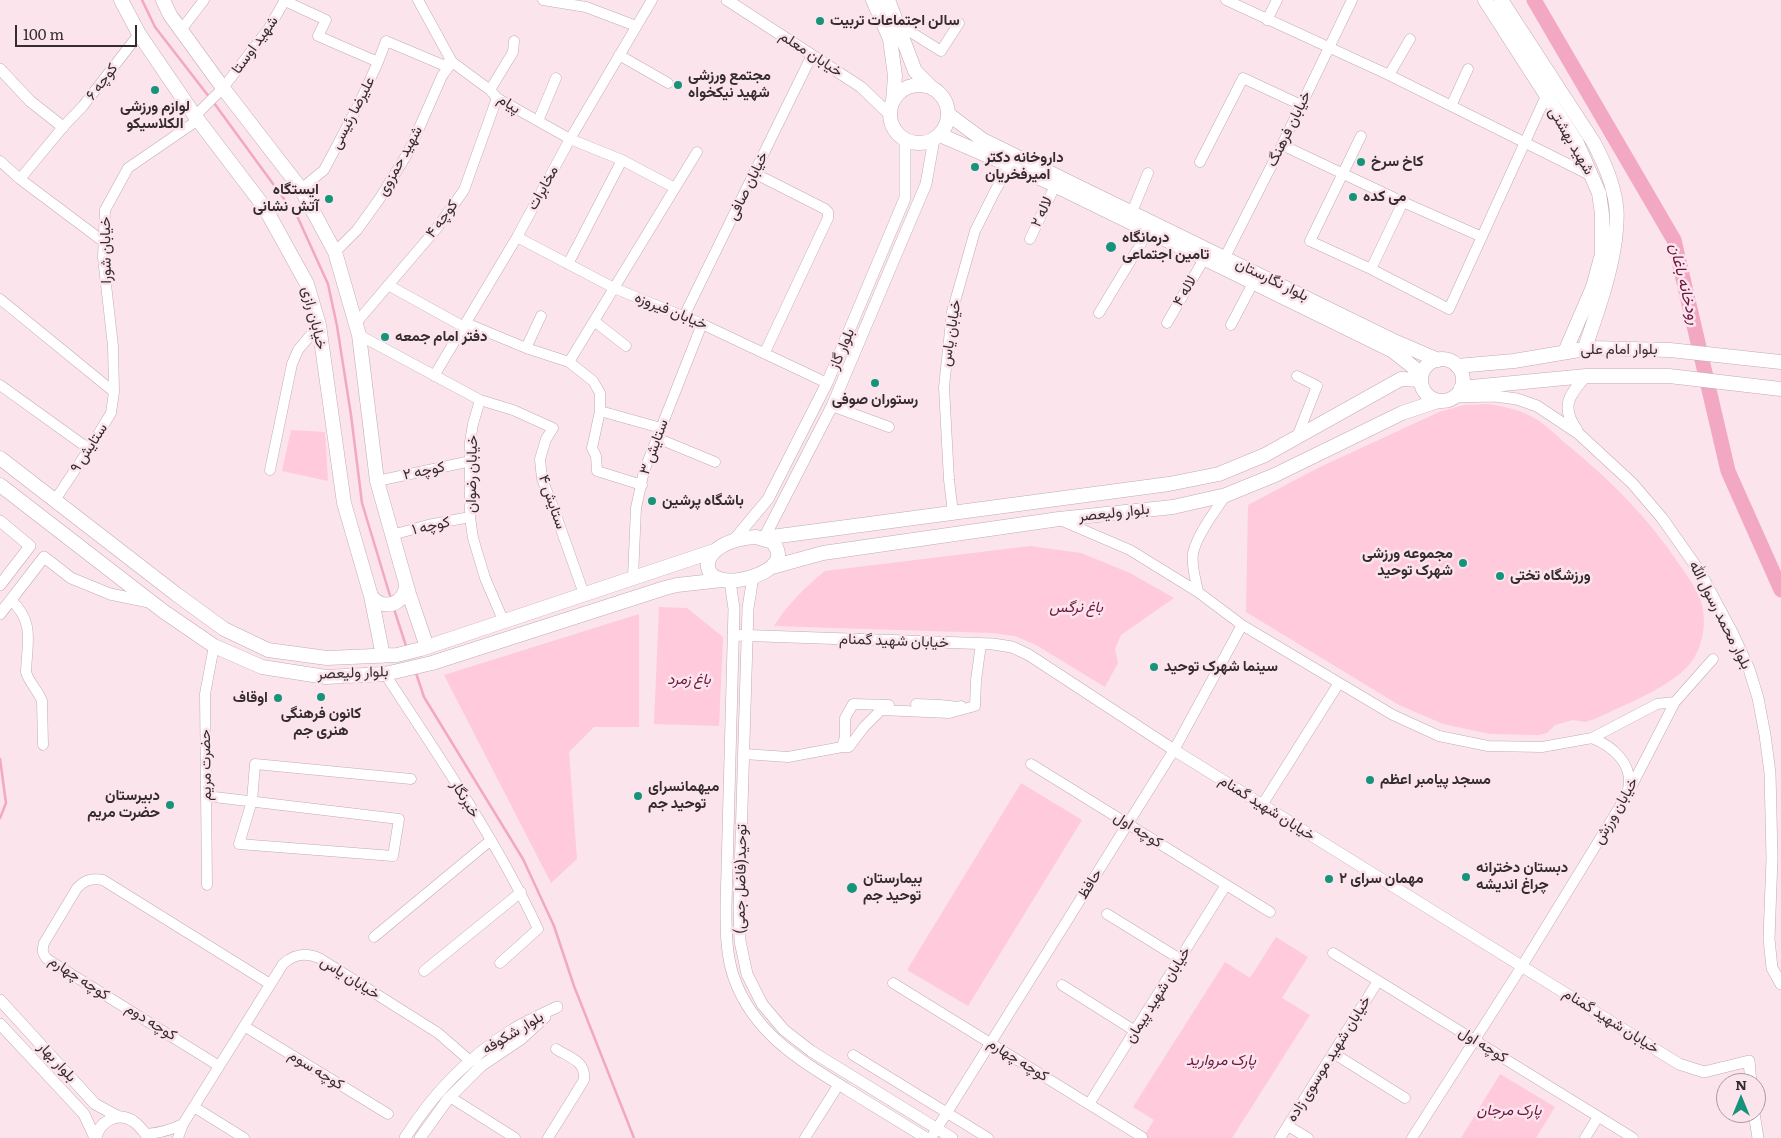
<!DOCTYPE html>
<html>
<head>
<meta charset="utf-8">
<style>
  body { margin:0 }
  #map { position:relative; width:1781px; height:1138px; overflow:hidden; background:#fce4ec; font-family:Literata,serif }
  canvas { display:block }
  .north { position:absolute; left:1716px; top:1073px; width:50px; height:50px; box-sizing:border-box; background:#fce4ec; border:1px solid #ac9aa0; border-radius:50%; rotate:0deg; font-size:14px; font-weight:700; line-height:20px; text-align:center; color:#342c2f }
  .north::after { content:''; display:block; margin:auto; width:18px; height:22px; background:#15947b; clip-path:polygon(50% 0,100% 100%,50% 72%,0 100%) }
  .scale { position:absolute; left:15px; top:25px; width:122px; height:22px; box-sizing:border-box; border:2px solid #342c2f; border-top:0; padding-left:6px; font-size:15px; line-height:18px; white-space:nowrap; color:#342c2f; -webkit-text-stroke:4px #fce4ec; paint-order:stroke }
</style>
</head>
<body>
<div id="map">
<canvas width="1781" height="1138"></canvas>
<div class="north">N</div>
<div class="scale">100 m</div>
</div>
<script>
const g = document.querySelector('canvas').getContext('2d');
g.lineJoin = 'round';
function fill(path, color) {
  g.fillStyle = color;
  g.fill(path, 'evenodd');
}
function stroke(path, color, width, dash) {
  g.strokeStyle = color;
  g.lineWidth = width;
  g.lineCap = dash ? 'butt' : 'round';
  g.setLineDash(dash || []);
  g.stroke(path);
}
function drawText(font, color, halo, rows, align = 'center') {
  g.font = font + ' Literata,Vazirmatn,serif';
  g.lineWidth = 5;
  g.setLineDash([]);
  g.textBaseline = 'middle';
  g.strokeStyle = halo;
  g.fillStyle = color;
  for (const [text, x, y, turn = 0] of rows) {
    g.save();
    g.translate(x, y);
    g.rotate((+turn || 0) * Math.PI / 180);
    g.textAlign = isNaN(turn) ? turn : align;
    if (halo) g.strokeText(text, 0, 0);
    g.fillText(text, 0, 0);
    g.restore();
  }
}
fill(new Path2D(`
  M1489 404C1506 407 1521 410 1536 419 1546 425 1556 435 1565 443 1608 478 1648 517 1679 564 1686 574 1694 585 1699 596 1707 616 1705 640 1694 658 1678 685 1623 705 1595 719L1585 722 1573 720 1555 725 1547 733 1538 735 1490 734 1443 724 1399 705 1246 612 1248 505 1318 468 1439 412 1464 405Z
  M291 430 325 432 328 481 282 471Z
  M1030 546 1081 553 1130 573 1174 598 1121 635 1115 649 1118 663 1105 687 1036 645 1015 636 993 633 774 626C788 604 804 588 825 571Z
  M659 607 687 608 723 637 719 726 654 724Z
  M639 614V727H594L569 752 577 859 551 883 444 675Z
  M1021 783 1082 820 968 1006 907 970Z
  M1276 937 1308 957 1282 998 1310 1015 1232 1138H1143L1154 1120 1133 1107 1225 962 1250 978Z
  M1500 1074 1555 1107 1536 1138H1461Z`), '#fecadc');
stroke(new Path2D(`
  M142 0 155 27 210 98
  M214 103 298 218 328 284 337 326 351 415 362 503 391 599
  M394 609 407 649
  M416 673 424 697 523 859 554 926 574 986 634 1138
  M0 759 6 803 0 818`), '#f2a8c3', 2.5);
stroke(new Path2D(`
  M1534 0 1674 240 1728 471 1781 590`), '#f2a8c3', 15);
const minor = new Path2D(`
  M418 0 452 62 490 90 497 98 570 139 622 160 675 188 569 362
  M543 0 586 7 636 26
  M1226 0 1389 75 1592 176
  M285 1 326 20 318 36 378 62 359 104 324 170 301 189
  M1267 20 1277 0
  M897 26 909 31 941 51 959 23
  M181 30 204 0
  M619 55 668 83
  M378 62 386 41 443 65 452 62
  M1389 75 1410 39
  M490 90 513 52 514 41
  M1451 106 1468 69
  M195 116 223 88 269 28 285 0
  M538 121 556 78
  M1361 136 1310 241 1371 269 1449 309 1546 96
  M1282 145 1403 202 1482 237
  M0 161 20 179 104 242
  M1200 162 1243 78 1301 105
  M754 173 825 209 828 212V218L765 352
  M20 179 63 127 83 106 139 34
  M675 188 697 152
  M1132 212 1148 173
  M517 237 614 288 702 324 827 383
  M1030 239 1055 186
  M335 252 357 230 380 198 409 151 442 76 452 62
  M1225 257 1282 145 1352 0
  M568 264 622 160
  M1371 269 1403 202
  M388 285 464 327
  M0 299 114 392
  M1099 313 1148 232
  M684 316 812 55
  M594 321 626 346
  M356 323 437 228 464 190 497 98
  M466 323 526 348 569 362 593 381 600 393V411L661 428
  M1167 323 1204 259
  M1231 325 1253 283
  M359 335 480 400 513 410 553 428 546 439 540 459 542 479 552 504 584 594
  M526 348 541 316
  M434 376 517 237 570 139 652 0
  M1297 376 1317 386 1297 437
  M0 385 89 449
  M480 400 473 424 470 442V517L473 538 485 578 503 620
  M832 406 889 427
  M600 411 592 448 596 456 597 471 642 485
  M657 438 715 462
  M270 470 292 364 298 350 319 325
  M377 481 471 461
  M55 500 89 449 111 413 114 392 113 346 103 258 105 210 128 168 198 120
  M953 513 949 480 944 387 952 312 975 231 995 191 1010 165
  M1060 520 1130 550 1198 592 1242 625 1393 715 1439 736 1488 746 1542 747 1592 738 1657 704 1675 702
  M392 535 428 525 470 517
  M633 577 636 508 644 471 702 324
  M1198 592C1196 580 1191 566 1193 553 1197 535 1215 511 1226 495
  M11 600C35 622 27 643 26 672 29 683 38 690 42 701L43 745
  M385 674C439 757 496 839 538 929L500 963
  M916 704 940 705 958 707 961 706
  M1592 738C1613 746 1634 765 1628 789
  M842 747 845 737V718L853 704 889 705
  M744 754 788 757 842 747H849L864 727 881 710 949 713 975 706 976 680 981 644
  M1031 764 1270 912
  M206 796 399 819 393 856 239 844 252 801 255 764 411 779
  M1262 805 1339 683
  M207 885 205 694 214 646
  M1107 914 1180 959
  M374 937 491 840
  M1333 953 1633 1138
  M424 971 521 892
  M893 983 1142 1137
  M1062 985 1135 1031
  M244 1026 388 1114
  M1333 1053 1405 1098
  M853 1055 988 1138
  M219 1066 47 959C42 953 42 950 44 943L77 888C85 880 91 878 103 880L270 984
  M450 1097 515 1138
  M1089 1104 1226 885
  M194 1107 244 1138
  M1288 1126 1308 1138
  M146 1134C160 1133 171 1130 183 1124
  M178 1138 183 1124 283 964C294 954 305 952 319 958L438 1033 469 1060
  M548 1138 584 1080C586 1061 570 1058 556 1049
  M805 1138 839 1084
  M931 1138 1174 750 1242 625
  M1280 1138 1378 981
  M1412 1138 1522 966 1628 793 1675 702 1713 659
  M1585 1138 1598 1117`);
const tertiary = new Path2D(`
  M727 0 861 87 890 115
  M0 69 30 101 63 127
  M1454 397 1495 396 1517 399 1537 406 1579 434 1632 483 1662 518 1700 572 1732 632 1749 669 1758 698 1765 735 1770 773 1771 815 1772 858 1769 939 1772 968 1781 984
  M1577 430C1560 407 1569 395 1586 376
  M0 521 30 546 0 585
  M764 538 832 406 926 184 934 139
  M733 541 768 499 827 383 905 198V140
  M753 577 748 608 739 907 740 941 747 974 762 1004 784 1030 811 1051 952 1138
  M730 581 734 609 726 907C726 931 726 955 734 978 754 1034 801 1061 848 1090 874 1106 900 1122 926 1138
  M0 614 44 557 71 578 110 594 149 602
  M733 635 993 644 1012 647 1029 655 1174 750 1679 1064 1704 1072 1749 1061 1751 1083
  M0 1000 95 1104 119 1117
  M0 1024 84 1114 95 1138
  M1754 1113 1758 1138
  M96 1138C99 1122 117 1111 133 1121 139 1125 144 1132 149 1138
  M405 1138C433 1093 467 1058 512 1030 526 1021 542 1014 557 1007
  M420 1138 448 1099 481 1066 521 1039 545 1017`);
const secondary = new Path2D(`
  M121 0 139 34 195 116 265 208 307 284 319 325 344 503 371 596 383 656
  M163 0 170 15 223 88 301 189 335 252 359 335 377 481 409 594 427 647
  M873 0 890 39 895 76 893 101
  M888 0 915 71 932 88
  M1485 0 1577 143 1599 193 1602 214V254L1593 287 1565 352
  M1501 0 1594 143C1604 163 1613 182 1616 205 1618 216 1616 228 1615 240 1610 277 1597 312 1585 348
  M890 114a29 29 0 1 1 58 0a29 29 0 1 1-58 0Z
  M948 114 983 140 1396 342 1438 360
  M940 135 1042 179 1393 351 1422 374
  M1421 380a21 21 0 1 1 42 0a21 21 0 1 1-42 0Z
  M1457 366 1514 361 1591 348 1670 350 1781 362
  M1461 388 1586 376H1669L1781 389
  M0 458 176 594 224 629 268 650 327 658 397 655 421 649 714 551
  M0 485 163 611 214 646 262 667 326 677 385 674 432 663 665 588 677 585 722 580
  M756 537 773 542C777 548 780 554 777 560 769 578 712 592 708 567 707 561 709 557 713 553 724 541 741 538 756 537Z
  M764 538 1169 484 1219 474 1265 455 1401 379 1421 380
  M772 567 823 553 1059 519 1173 507 1226 495 1275 475 1402 413 1438 401
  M371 596C383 611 403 605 406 587`);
stroke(minor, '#c1abb2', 11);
stroke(tertiary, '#c1abb2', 12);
stroke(secondary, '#c1abb2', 15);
stroke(minor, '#fff', 10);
stroke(tertiary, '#fff', 11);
stroke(secondary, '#fff', 14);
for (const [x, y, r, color] of [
  [820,21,5,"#15947b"],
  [678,85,5,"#15947b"],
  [155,90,5,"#15947b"],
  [1361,162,5,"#15947b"],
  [975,167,5,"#15947b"],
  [1353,197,5,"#15947b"],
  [329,199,5,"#15947b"],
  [1111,247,6,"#15947b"],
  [385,337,5,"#15947b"],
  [875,383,5,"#15947b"],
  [652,501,5,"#15947b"],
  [1463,563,5,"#15947b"],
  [1500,576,5,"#15947b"],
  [1154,667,5,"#15947b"],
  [321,697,5,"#15947b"],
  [278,698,5,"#15947b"],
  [1370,780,5,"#15947b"],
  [638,796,5,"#15947b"],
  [170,805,5,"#15947b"],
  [1466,877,5,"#15947b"],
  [1329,879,5,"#15947b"],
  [852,888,6,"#15947b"]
]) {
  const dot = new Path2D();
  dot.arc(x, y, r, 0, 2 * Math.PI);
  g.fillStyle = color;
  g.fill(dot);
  stroke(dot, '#fce4ec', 2);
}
drawText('bold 15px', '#342c2f', '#fce4ec', [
  ["سالن اجتماعات تربیت",830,21],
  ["مجتمع ورزشی",688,76],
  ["شهید نیکخواه",688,93],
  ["لوازم ورزشی",155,107,"center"],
  ["الکلاسیکو",155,124,"center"],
  ["داروخانه دکتر",985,158],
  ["امیرفخریان",985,175],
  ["کاخ سرخ",1371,162],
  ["ایستگاه",319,190,"right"],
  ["آتش نشانی",319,207,"right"],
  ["می کده",1363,197],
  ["درمانگاه",1122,238],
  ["تامین اجتماعی",1122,255],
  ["دفتر امام جمعه",395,337],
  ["رستوران صوفی",875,400,"center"],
  ["باشگاه پرشین",662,501],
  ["مجموعه ورزشی",1453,554,"right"],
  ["شهرک توحید",1453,571,"right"],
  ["ورزشگاه تختی",1510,576],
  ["سینما شهرک توحید",1164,667],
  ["اوقاف",268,698,"right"],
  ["کانون فرهنگی",321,714,"center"],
  ["هنری جم",321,731,"center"],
  ["مسجد پیامبر اعظم",1380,780],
  ["میهمانسرای",648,787],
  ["توحید جم",648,804],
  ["دبیرستان",160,796,"right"],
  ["حضرت مریم",160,813,"right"],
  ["دبستان دخترانه",1476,868],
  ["چراغ اندیشه",1476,885],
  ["بیمارستان",863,879],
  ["توحید جم",863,896],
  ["مهمان سرای ۲",1339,879]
], 'left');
drawText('15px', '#342c2f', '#fce4ec', [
  ["شهید اوستا",255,45,-54],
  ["خیابان معلم",811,54,33],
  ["کوچه ۶",102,82,-52],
  ["پیام",509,104,32],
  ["علیرضا رئیسی",353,113,-63],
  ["خیابان فرهنگ",1289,129,-64],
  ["شهید بهشتی",1571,141,60],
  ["شهید حمزوی",400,161,-61],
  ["خیابان صافی",748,186,-64],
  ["مخابرات",543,188,-61],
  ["لاله ۲",1042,212,-65],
  ["کوچه ۴",442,219,-53],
  ["خیابان شورا",106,250,-91],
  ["بلوار نگارستان",1272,280,26],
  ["لاله ۴",1185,291,-60],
  ["خیابان فیروزه",671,311,22],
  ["خیابان رازی",314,318,76],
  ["خیابان یاس",951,333,-81],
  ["بلوار گاز",842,349,-67],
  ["بلوار امام علی",1619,350],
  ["ستایش ۳",654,447,-70],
  ["ستایش ۹",89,448,-57],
  ["کوچه ۲",424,471,-12],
  ["خیابان رضوان",472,474,-89],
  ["ستایش ۴",552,502,71],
  ["بلوار ولیعصر",1114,513,-6],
  ["کوچه ۱",431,526,-13],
  ["بلوار محمد رسول الله",1720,615,63],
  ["خیابان شهید گمنام",894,641,2],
  ["بلوار ولیعصر",353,673,-2],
  ["حضرت مریم",206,765,-91],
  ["خبرنگار",465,799,58],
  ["خیابان شهید گمنام",1267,808,32],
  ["خیابان ورزش",1616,811,-60],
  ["کوچه اول",1138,830,32],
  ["توحید(فاضل جمی)",741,879,-89],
  ["حافظ",1090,884,-58],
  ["کوچه چهارم",79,978,33],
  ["خیابان یاس",350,978,32],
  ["خیابان شهید پیمان",1158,995,-58],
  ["خیابان شهید گمنام",1611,1021,32],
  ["کوچه دوم",151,1022,32],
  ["بلوار شکوفه",513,1033,-31],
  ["کوچه اول",1483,1045,32],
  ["خیابان شهید موسوی زاده",1329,1059,-58],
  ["کوچه چهارم",1018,1060,32],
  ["بلوار بهار",57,1062,47],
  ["کوچه سوم",316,1070,32]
]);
drawText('italic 15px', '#69153f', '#fce4ec', [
  ["باغ نرگس",1076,608],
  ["باغ زمرد",689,680],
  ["پارک مروارید",1221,1061],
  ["پارک مرجان",1509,1111]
]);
drawText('italic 16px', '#6a1640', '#fce4ec', [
  ["رودخانه باغان",1684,284,76]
]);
</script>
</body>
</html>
